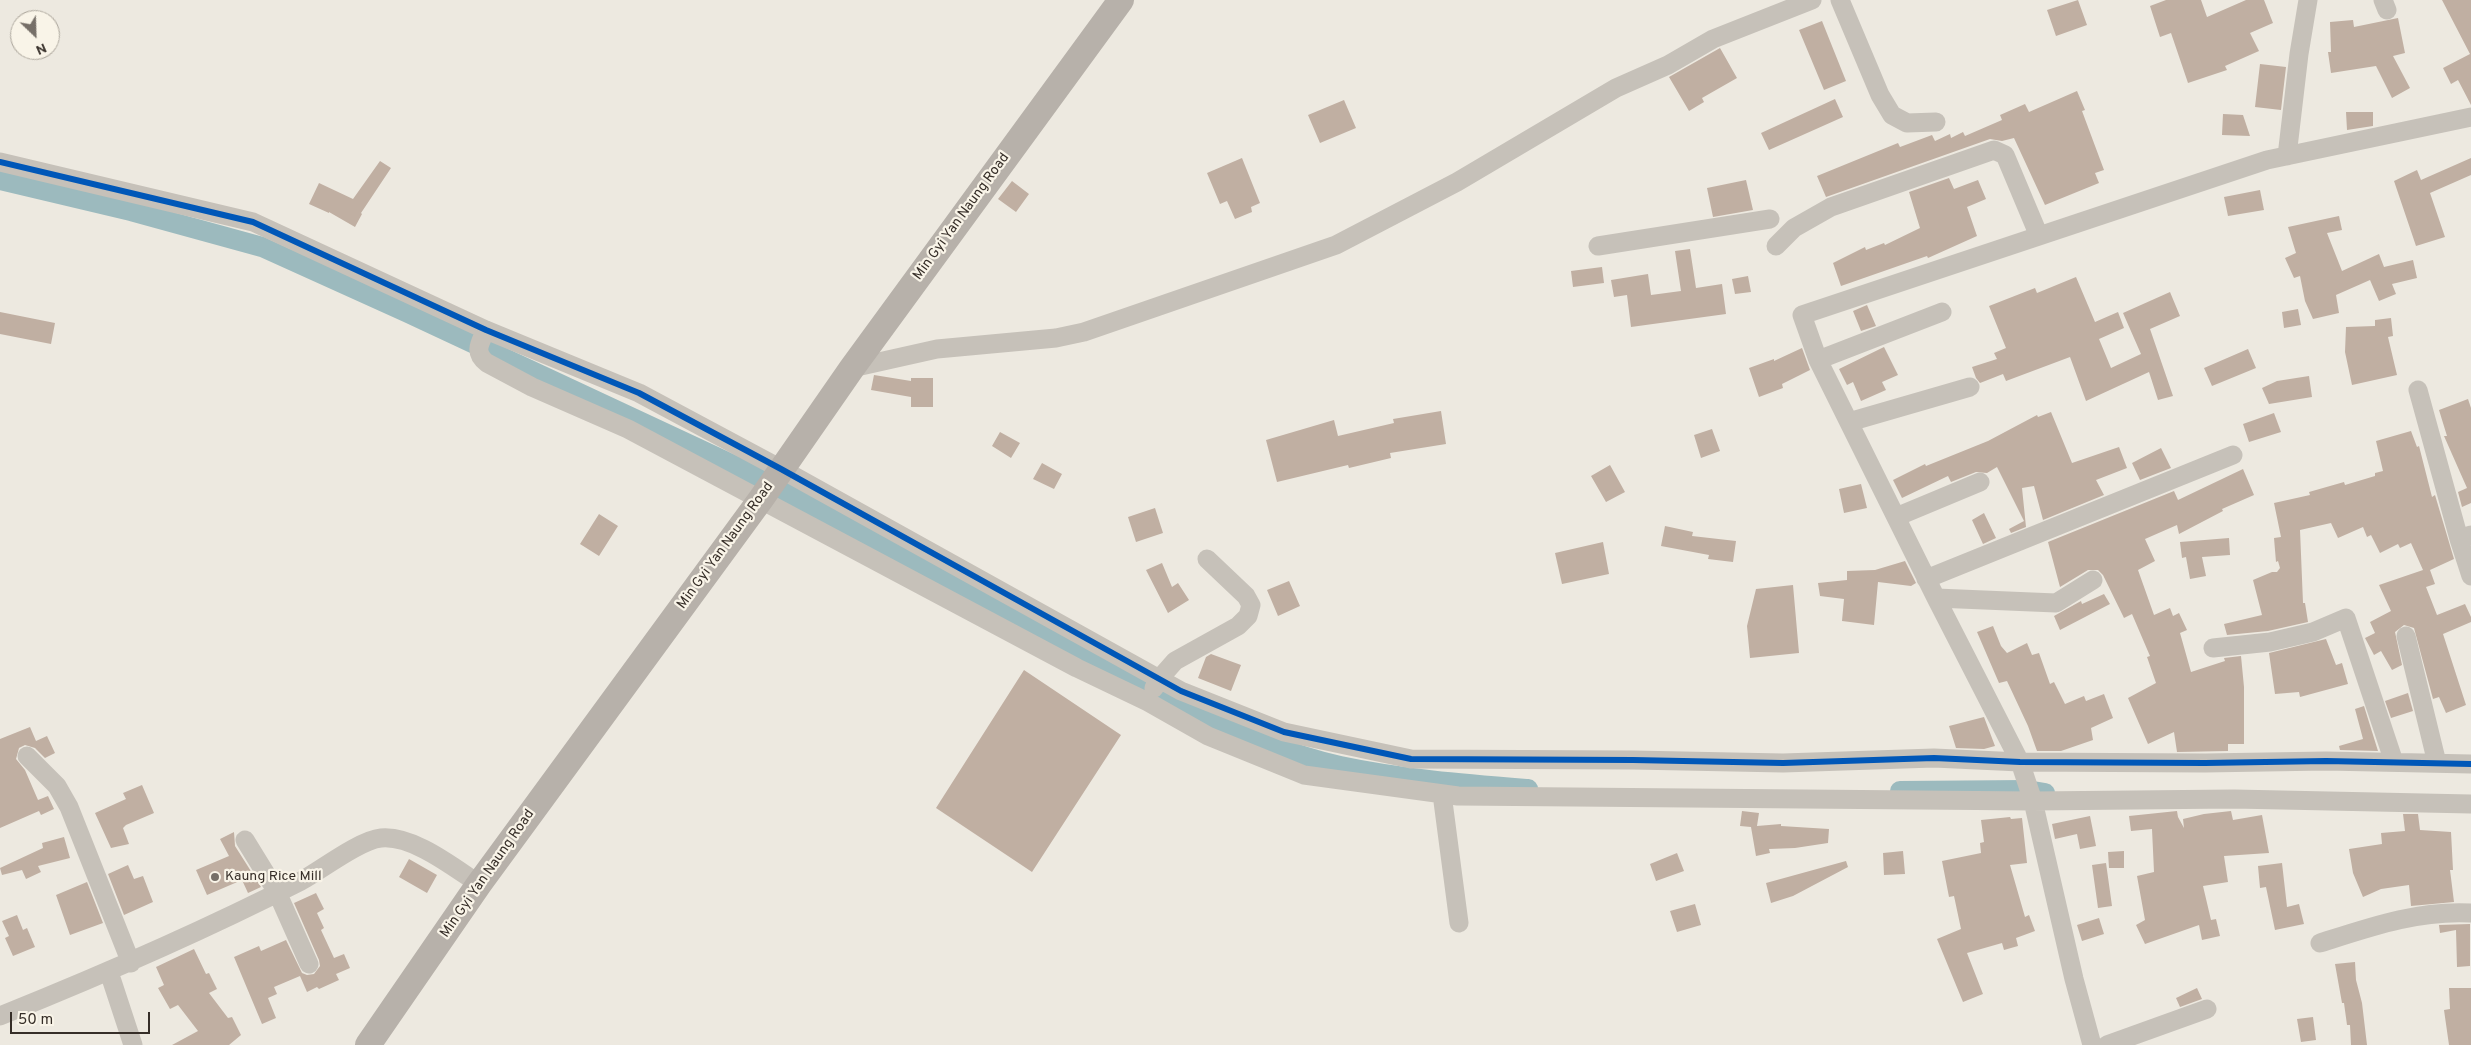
<!DOCTYPE html>
<html>
<head>
<meta charset="utf-8">
<style>
  body { margin:0 }
  #map { position:relative; width:2471px; height:1045px; overflow:hidden; background:#ede9e0; font-family:Overpass,sans-serif }
  canvas { display:block }
  .north { position:absolute; left:10px; top:10px; width:50px; height:50px; box-sizing:border-box; background:#f9f4e8; border:1px solid #aba59b; border-radius:50%; rotate:156deg; font-size:14px; font-weight:700; line-height:20px; text-align:center; color:#362e28 }
  .north::after { content:''; display:block; margin:auto; width:18px; height:22px; background:#766f68; clip-path:polygon(50% 0,100% 100%,50% 72%,0 100%) }
  .scale { position:absolute; left:10px; top:1012px; width:140px; height:22px; box-sizing:border-box; border:2px solid #362e28; border-top:0; padding-left:6px; font-size:15px; line-height:18px; white-space:nowrap; color:#362e28; -webkit-text-stroke:4px #f9f4e8; paint-order:stroke }
</style>
</head>
<body>
<div id="map">
<canvas width="2471" height="1045"></canvas>
<div class="north">N</div>
<div class="scale">50 m</div>
</div>
<script>
const g = document.querySelector('canvas').getContext('2d');
g.lineJoin = 'round';
function stroke(path, color, width, dash) {
  g.strokeStyle = color;
  g.lineWidth = width;
  g.lineCap = dash ? 'butt' : 'round';
  g.setLineDash(dash || []);
  g.stroke(path);
}
function fill(path, color) {
  g.fillStyle = color;
  g.fill(path, 'evenodd');
}
function drawText(font, color, halo, rows, align = 'center') {
  g.font = font + ' Overpass,sans-serif';
  g.lineWidth = 4.5;
  g.setLineDash([]);
  g.textBaseline = 'middle';
  g.strokeStyle = halo;
  g.fillStyle = color;
  for (const [text, x, y, turn = 0] of rows) {
    g.save();
    g.translate(x, y);
    g.rotate((+turn || 0) * Math.PI / 180);
    g.textAlign = isNaN(turn) ? turn : align;
    if (halo) g.strokeText(text, 0, 0);
    g.fillText(text, 0, 0);
    g.restore();
  }
}
stroke(new Path2D(`
  M0 180 131 211 262 247 408 313 742 469 1172 703C1226 726 1282 753 1340 766 1401 779 1465 784 1528 789
  M1900 791 2027 790 2045 793`), '#9cbabe', 20);
fill(new Path2D(`
  M2078 0 2087 25 2056 36 2047 10Z
  M2166 0H2201L2207 17 2246 0H2264L2273 23 2250 33 2259 51 2225 66 2227 70 2188 83 2171 33 2160 37 2150 6Z
  M2442 0H2471V105L2458 80 2451 84 2443 68 2470 54Z
  M2398 18 2405 53 2393 56 2410 88 2392 98 2376 66 2331 73 2328 52H2331L2330 22 2353 20 2354 27Z
  M1822 21 1846 81 1824 90 1799 30Z
  M1720 48 1737 78 1702 98 1704 102 1689 111 1669 77Z
  M2260 64 2286 67 2281 110 2255 107Z
  M2077 91 2085 110 2082 111 2104 170 2095 173 2099 183 2045 205 2014 138 2002 141 1990 139 1826 197 1817 176 1898 143 1900 147 1932 135 1935 141 1950 134 1951 138 1963 132 1965 136 2002 120 2000 115 2025 104 2029 112Z
  M1835 99 1843 117 1769 150 1761 133Z
  M1344 100 1356 128 1320 143 1308 115Z
  M2346 112H2373V126L2347 130Z
  M2223 114 2243 115 2250 136 2222 135Z
  M1242 158 1260 203 1251 207 1252 212 1235 219 1227 201 1220 204 1207 173Z
  M2471 158V175L2430 193 2445 237 2416 246 2394 181 2417 170 2421 180Z
  M380 161 391 168 361 213 362 214 355 227 329 212V213L309 204 319 183 353 199Z
  M1949 178 1954 189 1978 180 1986 199 1967 207 1977 236 1928 258 1927 256 1841 286 1833 263 1865 247 1866 250 1884 243 1885 245 1920 228 1909 192Z
  M1746 180 1753 210 1713 217 1707 188Z
  M1012 181 1029 194 1016 212 998 199Z
  M2260 190 2264 210 2228 216 2224 197Z
  M2339 216 2342 230 2327 233 2342 271 2379 254 2384 267 2413 260 2417 278 2392 284 2396 294 2379 301 2370 280 2336 295 2339 313 2313 319 2305 301 2300 276 2294 278 2285 258 2296 253 2288 227Z
  M1690 249 1696 288 1722 284 1726 314 1631 327 1627 295 1614 297 1611 280 1648 274 1651 295 1681 291 1675 251Z
  M1602 267 1604 283 1573 287 1571 271Z
  M1748 276 1751 292 1735 294 1732 279Z
  M2076 277 2095 322 2118 312 2124 328 2099 339 2111 368 2141 354 2123 313 2170 292 2180 316 2150 329 2173 396 2158 400 2149 372 2086 401 2070 357 2006 381 2003 374 1980 383 1976 378 1972 367 1997 359 1994 353 2006 348 1989 306 2035 288 2037 293Z
  M1867 305 1876 326 1861 331 1853 311Z
  M2298 309 2301 325 2284 328 2282 312Z
  M0 312 55 323 51 344 0 334Z
  M2391 318 2393 336 2388 337 2397 375 2352 385 2345 352 2346 327 2375 326V320Z
  M1884 347 1898 375 1882 382 1886 390 1861 401 1853 382 1847 385 1839 369Z
  M1802 348 1810 370 1782 384 1783 388 1759 397 1749 368 1774 359V361Z
  M2248 349 2256 368 2212 386 2204 368Z
  M874 375 911 381V378H933V407H911V397L871 390Z
  M2309 376 2312 397 2269 404 2262 388 2277 381Z
  M2468 399 2471 408V503L2462 507 2458 492 2467 488 2444 436H2447L2439 410Z
  M1441 411 1446 444 1390 453 1391 458 1349 468 1348 465 1277 482 1266 440 1334 420 1338 436 1394 423 1393 419Z
  M2051 412 2072 463 2119 447 2127 468 2096 480 2104 495 2043 520 2034 486 2022 488 2026 527 2011 533 2009 529 2024 521 1997 467 1987 473 1976 472 1951 482 1948 476 1902 498 1893 480 1925 464 1926 466 1988 441 2037 415 2038 417Z
  M2274 413 2281 432 2249 442 2243 424Z
  M1712 429 1720 451 1701 458 1694 435Z
  M2411 431 2417 447 2419 446 2432 497 2435 495 2454 559 2430 570 2435 584 2426 587 2437 615 2465 604 2471 617V622L2443 634 2466 705 2446 713 2439 697 2433 699 2414 628 2404 625 2395 632 2402 665 2392 670 2381 651 2374 655 2365 638 2375 633 2370 622 2391 611 2379 585 2423 570 2411 543 2400 548 2398 544 2380 553 2371 535 2367 537 2363 527 2338 538 2331 523 2300 530 2303 603H2305L2308 622 2268 631 2227 635 2224 624 2262 615 2253 580 2272 572H2277L2280 568 2278 561 2276 562 2274 538 2281 537 2274 503 2310 495 2309 492 2344 482 2345 485 2375 476V473L2383 471 2376 441Z
  M1000 432 1020 443 1011 458 992 446Z
  M2161 448 2171 468 2140 480 2132 463Z
  M1042 463 1062 474 1054 489 1033 479Z
  M1610 465 1625 492 1606 502 1591 476Z
  M2243 469 2254 495 2222 509 2223 511 2179 534 2177 525 2145 539 2155 561 2138 570 2154 615 2170 608 2173 616 2179 613 2187 630 2180 633 2191 672 2225 661 2224 658 2241 656 2244 687V744H2228V751L2177 752 2174 732 2148 744 2128 698 2156 683 2147 657 2150 656 2132 614 2124 618 2103 575 2098 570H2088L2060 587 2048 542 2174 491 2178 500Z
  M1861 484 1867 508 1844 513 1839 489Z
  M1155 508 1163 533 1136 542 1128 517Z
  M1984 513 1996 538 1983 544 1972 520Z
  M599 514 618 526 599 556 580 544Z
  M1665 526 1693 532 1692 536 1736 541 1733 562 1708 559 1709 555 1661 546Z
  M2229 538 2230 555 2202 557 2206 576 2190 579 2186 557 2182 558 2180 542Z
  M1603 542 1609 574 1562 584 1555 553Z
  M1905 561 1916 583 1911 586 1878 582 1874 625 1842 621 1844 599 1820 596 1818 583 1847 580V571L1875 570Z
  M1162 563 1172 587 1178 583 1189 600 1168 613 1146 570Z
  M1289 581 1300 606 1278 616 1267 590Z
  M1793 585 1799 653 1750 658 1747 626 1756 589Z
  M2104 594 2110 604 2060 630 2054 616 2081 601 2082 604Z
  M1993 626 2001 646 2007 653 2027 643 2032 655 2039 653 2050 684 2054 682 2065 704 2084 696 2086 701 2104 694 2113 718 2091 728 2093 740 2061 751H2037L2028 726 2007 681 1999 683 1977 632Z
  M2326 639 2336 665 2342 663 2348 684 2300 697 2299 692 2275 694 2269 653Z
  M1211 654 1241 665 1231 691 1198 678 1206 657Z
  M1024 670 1121 735 1032 872 936 808Z
  M2408 693 2413 711 2391 718 2385 701Z
  M2364 706 2378 751 2340 750 2339 746 2363 739 2355 709Z
  M1984 717 1995 746 1984 749 1956 748 1949 726Z
  M30 727 36 741 47 736 55 753 45 758 35 748 25 745 19 748 16 759 25 770 38 800 48 796 54 809 41 815 39 811 0 828V739Z
  M142 785 154 813 126 825 123 828 129 844 111 848 95 813 126 799 123 793Z
  M1742 811 1759 813 1757 826 1781 824V826L1829 829 1828 843 1795 848 1769 849 1770 853 1756 856 1751 827 1740 826Z
  M2177 811 2178 817 2184 828 2183 819 2204 814 2231 811 2233 820 2262 815 2269 853 2224 856 2228 882 2203 886 2211 920 2216 919 2220 936 2202 940 2199 925 2145 944 2136 925 2145 920 2137 876 2154 872 2152 829 2131 831 2129 816Z
  M2403 814H2418L2420 830 2451 832 2453 870H2450L2454 902 2411 906 2409 885 2381 889 2363 897 2353 873 2349 849 2382 844 2381 833 2405 831Z
  M2090 816 2096 846 2080 849 2077 834 2055 839 2052 824Z
  M2010 817 2011 819 2022 818 2027 863 2010 865 2025 917 2029 915 2035 931 2016 938 2018 946 2004 950 2002 943 1967 953 1983 994 1963 1002 1937 939 1961 929 1954 896 1949 897 1942 861 1981 853 1980 843 1984 842 1981 820Z
  M234 832 235 846 261 887 248 893 242 880 207 895 196 870 229 856 220 839Z
  M64 837 70 858 38 866 41 872 26 879 22 870 2 875 0 868 43 848 42 843Z
  M1903 851 1905 874 1884 875 1883 853Z
  M2124 851V868H2109L2108 852Z
  M1677 853 1684 871 1656 881 1650 864Z
  M409 859 437 875 427 893 399 877Z
  M1846 861 1848 867 1793 896 1771 903 1766 883Z
  M2106 863 2112 906 2098 908 2092 865Z
  M2282 863 2287 907 2299 904 2304 924 2275 930 2266 887 2260 888 2258 866Z
  M128 865 134 879 143 876 153 902 124 915 108 874Z
  M87 882 103 923 70 935 56 895Z
  M316 893 324 909 317 913 324 928 321 930 334 958 344 954 350 968 336 974 339 980 319 989 317 987 307 992 300 976 274 987 277 994 268 998 276 1018 262 1024 234 957 259 946 261 951 286 940 302 973 307 975 314 974 320 966 319 960 294 903Z
  M1695 904 1701 925 1677 932 1670 911Z
  M17 915 23 930 27 928 35 947 13 956 5 938 9 936 2 921Z
  M2099 918 2104 934 2082 941 2077 925Z
  M2470 924V966L2457 967 2456 930 2440 933 2439 925Z
  M194 949 206 974 209 973 217 989 209 993 228 1018 232 1017 241 1035 229 1045H172L198 1031 178 1005 170 1009 158 988 164 985 156 967Z
  M2355 962 2356 980 2362 1003 2367 1045H2351L2350 1025H2347L2344 1003H2342L2335 964Z
  M2197 988 2202 999 2180 1007 2176 998Z
  M2449 988H2471V1045H2449L2444 1010 2450 1009Z
  M2313 1017 2316 1040 2301 1042 2297 1019Z`), '#c0afa2');
stroke(new Path2D(`
  M1840 0 1880 95 1892 115 1907 123 1936 122
  M2383 0 2387 10
  M2287 156 2299 54 2308 0
  M0 162 253 222 486 330 639 393 781 469 1181 691 1284 732 1411 759 1633 760 1783 763 1934 758 2020 762 2205 763 2326 761 2471 764
  M1598 246 1770 219
  M1776 246 1794 228 1831 207 1994 150 2005 155 2039 236
  M486 330C480 343 473 352 487 363L532 387 628 429 1077 668 1148 702 1208 736 1304 775 1458 796 2033 801 2234 799 2471 804
  M1818 360 1942 312
  M852 368 937 349 1056 338 1084 332 1336 245 1457 182 1616 88 1668 65 1713 39 1812 0
  M2418 390 2459 539 2471 535
  M1849 422 1970 387
  M1896 517 1980 482
  M2459 539 2471 576
  M1926 579 2233 455
  M1936 598 2056 603 2093 580
  M2406 636 2437 763
  M2213 648 2270 642 2313 632 2346 618 2394 762
  M1154 688 1160 678 1175 661 1238 626 1248 616 1251 605 1246 596 1207 559
  M27 756 57 786 69 807 131 963
  M1442 794 1459 923
  M245 840 277 892 309 964
  M2320 943C2370 927 2418 910 2471 913
  M109 972 133 1045
  M0 1016C102 975 203 931 301 881 321 870 360 840 381 838 413 835 453 867 479 884
  M2092 1045 2074 979 2033 801 2020 762 1936 598 1818 360 1802 315 2267 160 2471 117
  M2107 1045 2207 1009`), '#c6c1b9', 19);
stroke(new Path2D(`
  M368 1045 479 884 761 499 852 368 1121 0`), '#b7b1aa', 26);
stroke(new Path2D(`
  M0 162 253 222 486 330 639 393 781 469 1181 691 1284 732 1411 759 1633 760 1783 763 1934 758 2020 762 2205 763 2326 761 2471 764`), '#0057b8', 6);
for (const [x, y, r, color] of [
  [215,877,5,"#766f68"]
]) {
  const dot = new Path2D();
  dot.arc(x, y, r, 0, 2 * Math.PI);
  g.fillStyle = color;
  g.fill(dot);
  stroke(dot, '#f9f4e8', 2);
}
drawText('14px', '#362e28', '#f9f4e8', [
  ["Min Gyi Yan Naung Road",962,217,-54],
  ["Min Gyi Yan Naung Road",726,546,-54],
  ["Min Gyi Yan Naung Road",488,874,-55]
]);
drawText('14px', '#362e28', '#f9f4e8', [
  ["Kaung Rice Mill",225,877]
], 'left');
</script>
</body>
</html>
